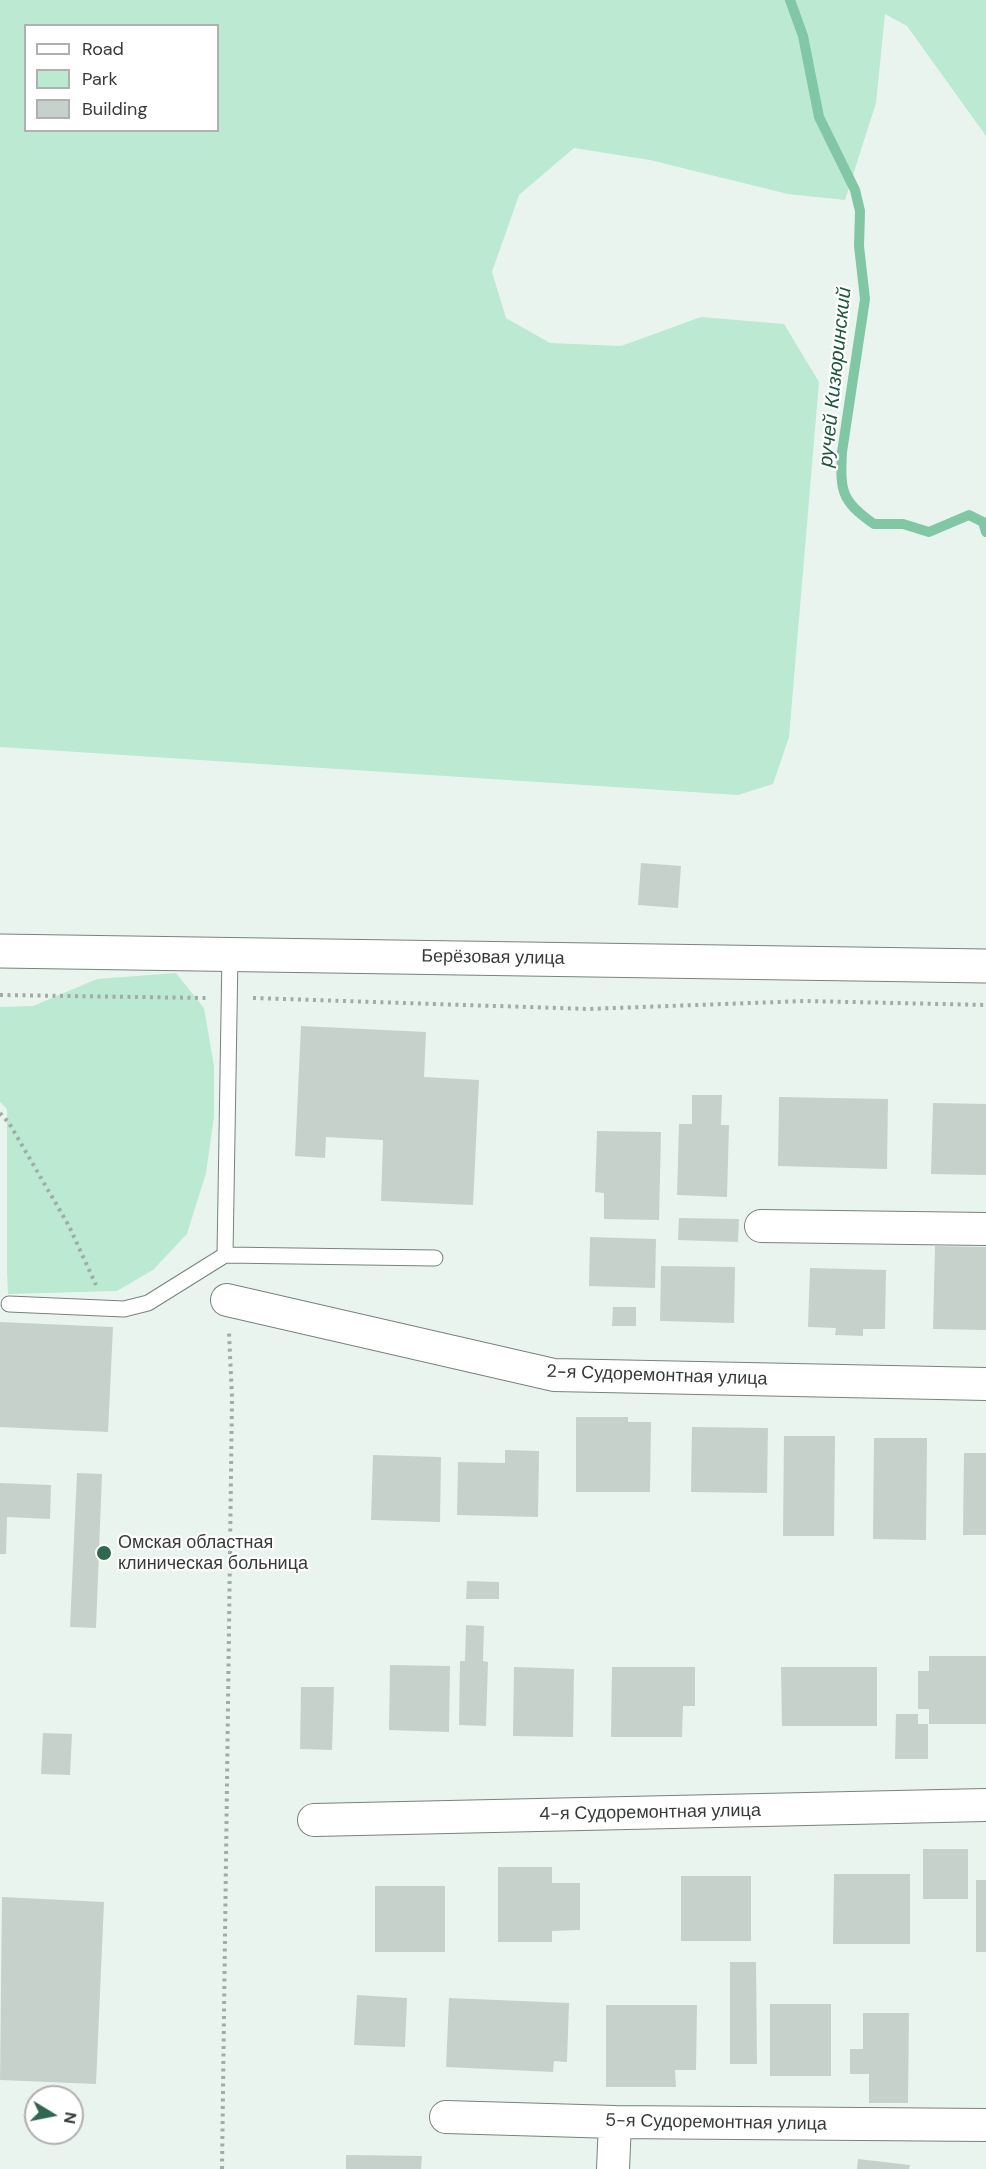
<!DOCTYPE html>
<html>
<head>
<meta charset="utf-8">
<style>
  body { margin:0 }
  #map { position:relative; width:986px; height:2169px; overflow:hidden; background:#eaf4ef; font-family:"DM Sans",sans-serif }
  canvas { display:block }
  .legend { position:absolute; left:24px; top:24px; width:195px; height:108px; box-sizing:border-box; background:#fff; border:2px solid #afb0af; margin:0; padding:8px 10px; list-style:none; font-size:18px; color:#363a38 }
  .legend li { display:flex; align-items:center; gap:12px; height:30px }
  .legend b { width:30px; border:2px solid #afb0af }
  .north { position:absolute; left:24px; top:2085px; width:60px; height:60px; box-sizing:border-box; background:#fff; border:2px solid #afb0af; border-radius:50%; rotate:100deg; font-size:16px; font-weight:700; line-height:24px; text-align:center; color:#363a38 }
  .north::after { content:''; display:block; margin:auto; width:21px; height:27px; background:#2f674f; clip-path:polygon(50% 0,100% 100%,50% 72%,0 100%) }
</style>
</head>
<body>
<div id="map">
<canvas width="986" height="2169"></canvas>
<ul class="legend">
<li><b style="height:8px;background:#fff"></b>Road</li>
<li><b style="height:16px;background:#bbe9d2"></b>Park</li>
<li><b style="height:16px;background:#c7d1cc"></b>Building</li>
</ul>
<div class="north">N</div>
</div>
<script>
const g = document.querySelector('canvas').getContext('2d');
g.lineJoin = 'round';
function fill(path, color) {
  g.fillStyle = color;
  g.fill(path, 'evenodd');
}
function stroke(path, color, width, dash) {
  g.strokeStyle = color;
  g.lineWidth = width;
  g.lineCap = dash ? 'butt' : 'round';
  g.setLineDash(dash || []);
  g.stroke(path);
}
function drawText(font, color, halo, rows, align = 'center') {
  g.font = font + ' "DM Sans",sans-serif';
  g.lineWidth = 4.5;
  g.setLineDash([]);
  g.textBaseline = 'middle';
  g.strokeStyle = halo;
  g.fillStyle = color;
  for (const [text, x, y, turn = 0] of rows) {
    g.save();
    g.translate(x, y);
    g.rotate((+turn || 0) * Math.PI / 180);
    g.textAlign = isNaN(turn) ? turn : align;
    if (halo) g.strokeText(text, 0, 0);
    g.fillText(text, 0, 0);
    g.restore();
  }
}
fill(new Path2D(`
  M0 0H986V136L907 26 885 14 876 103 845 200 788 194 650 160 574 148 519 195 492 272 506 318 550 343 621 346 701 317 784 324 819 382 789 737 773 784 738 795 0 747ZM26 26H218V130H26Z
  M176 973 204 1008 214 1066V1117L206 1173 187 1234 153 1270 117 1291 8 1294 7 1271V1109L0 1102V1007L33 1006 97 979Z`), '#bbe9d2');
stroke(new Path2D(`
  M790 0 803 36 819 117 855 190 860 211 859 246 865 299 842 452C840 491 841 501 874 524H903L929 532 969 515 983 522 986 532`), '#81c7a6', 10);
fill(new Path2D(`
  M641 863 681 866 678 908 638 905Z
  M301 1026 426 1032 424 1077 479 1080 473 1205 381 1201 383 1140 326 1137 325 1158 295 1156Z
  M692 1095H722L721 1125H729L727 1197 677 1195 679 1124H692Z
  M779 1097 888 1099 887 1169 778 1166Z
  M933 1103 986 1104V1175L931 1174Z
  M597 1131 661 1132 659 1220 604 1219V1193L595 1192Z
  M679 1218 739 1219 738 1242 678 1240Z
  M590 1237 656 1239 655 1288 589 1286Z
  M935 1246 986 1247V1330L933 1329Z
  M661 1266 735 1267 734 1323 660 1321Z
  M810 1268 886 1270 885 1329H863V1336L835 1335 836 1328 808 1327Z
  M613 1307H636V1326H612Z
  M0 1322 113 1327 108 1432 0 1427Z
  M576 1417H628V1422H651L650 1492H576Z
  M692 1427 768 1428 767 1493 691 1492Z
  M784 1436H835L834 1536H783Z
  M874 1438H927L926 1540 873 1539Z
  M505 1450 539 1451 538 1517 457 1515 458 1462 505 1463Z
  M964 1453H986V1535H963Z
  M373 1455 441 1457 440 1522 371 1520Z
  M77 1473 102 1474 96 1628 70 1627Z
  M0 1483 51 1485 50 1519 7 1517 6 1554H0Z
  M467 1581 499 1582V1599H466Z
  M466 1625 484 1626 483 1661 488 1662 486 1726 459 1725 460 1661H465Z
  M929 1656H986V1724H929V1709H918V1671H929Z
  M390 1665 450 1666 449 1732 389 1730Z
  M514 1667 574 1669 573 1737 513 1736Z
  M612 1667H695V1706H683L682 1737H611Z
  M781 1667H877V1726H782Z
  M301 1687H334L332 1750 300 1749Z
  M896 1714H918V1724H928V1759H895Z
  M43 1733 72 1734 70 1775 41 1774Z
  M923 1849H968V1899H923Z
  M498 1867H552V1883H580V1930L552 1931V1942H498Z
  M834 1874H910V1944H833Z
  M681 1876H751V1941H681Z
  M976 1880H986V1952H976Z
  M375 1886H445V1952H375Z
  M2 1897 104 1902 96 2084 0 2080Z
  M730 1962H756L757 2064H730Z
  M357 1995 407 1998 405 2047 354 2045Z
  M449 1998 569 2003 567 2062 554 2061 553 2072 446 2067Z
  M770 2004H831V2076H770Z
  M606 2005H697L696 2070H675L676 2087H606Z
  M863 2013H909L908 2103H869V2074H850V2049H863Z
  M346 2155 422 2156 421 2169H346Z
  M858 2159 910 2165 909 2169H857Z`), '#c7d1cc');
const lane = new Path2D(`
  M230 954 225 1255 435 1258
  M9 1304 124 1309 148 1303 225 1255`);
const street = new Path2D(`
  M761 1226 986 1229
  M227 1300 554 1375 986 1384
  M314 1820 986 1805
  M446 2117 615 2122 986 2125
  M613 2169 615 2122`);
const secondary = new Path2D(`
  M0 951 986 966`);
stroke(lane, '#79827d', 17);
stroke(street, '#79827d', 34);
stroke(secondary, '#79827d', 35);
stroke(new Path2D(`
  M0 995 206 998
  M253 998 588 1009 805 1001 986 1005
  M0 1113 9 1123 69 1226 96 1285
  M222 2169 232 1397 229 1333`), '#a3aba7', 4, [3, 4.5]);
stroke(lane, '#fff', 15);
stroke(street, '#fff', 32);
stroke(secondary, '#fff', 33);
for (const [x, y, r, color] of [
  [104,1553,8,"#2f674f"]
]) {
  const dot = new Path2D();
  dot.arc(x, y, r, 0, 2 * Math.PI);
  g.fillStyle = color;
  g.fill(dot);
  stroke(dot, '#fff', 2);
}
drawText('18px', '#363a38', '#fff', [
  ["Берёзовая улица",493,958,1],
  ["2-я Судоремонтная улица",657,1376,2],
  ["4-я Судоремонтная улица",650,1813,-1],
  ["5-я Судоремонтная улица",716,2123,1]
]);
drawText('18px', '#363a38', '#fff', [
  ["Омская областная",118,1543],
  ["клиническая больница",118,1564]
], 'left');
drawText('italic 20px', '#1f563f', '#fff', [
  ["ручей Кизюринский",836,377,-84]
]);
</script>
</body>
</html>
